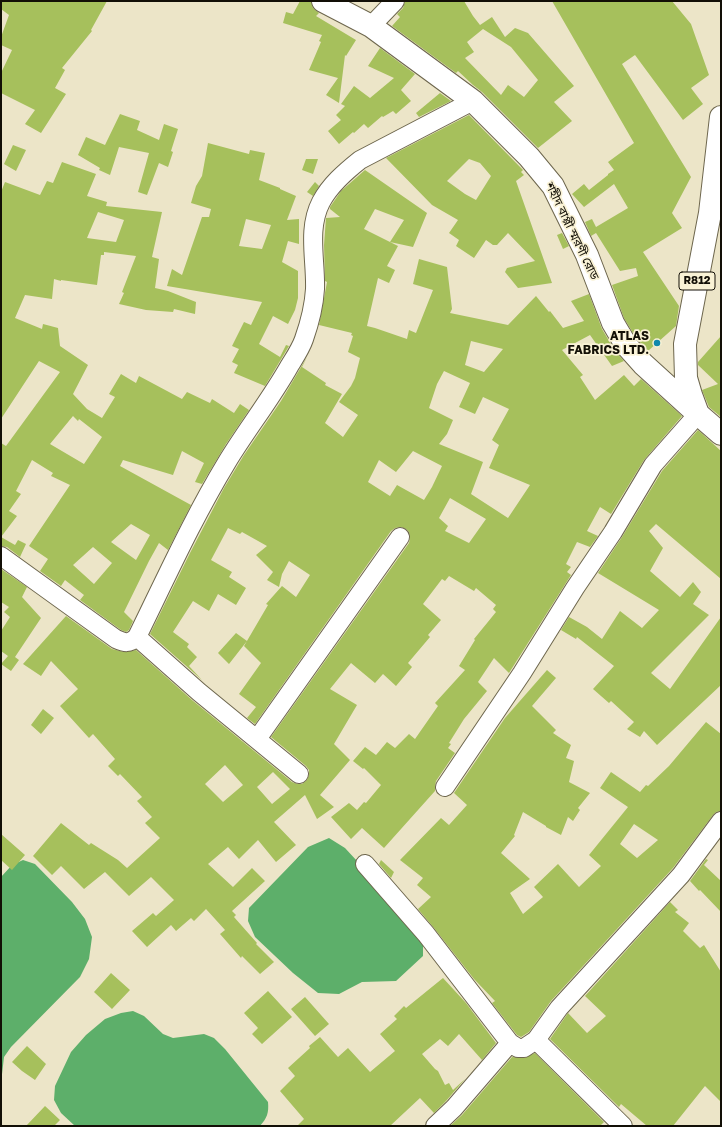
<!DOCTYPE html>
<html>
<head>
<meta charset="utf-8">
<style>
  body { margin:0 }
  #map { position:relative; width:722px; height:1127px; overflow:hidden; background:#ece5c8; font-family:"Golos Text",sans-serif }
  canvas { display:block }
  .frame { position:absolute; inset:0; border:2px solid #120f06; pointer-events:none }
</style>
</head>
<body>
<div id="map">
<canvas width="722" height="1127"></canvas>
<div class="frame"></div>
</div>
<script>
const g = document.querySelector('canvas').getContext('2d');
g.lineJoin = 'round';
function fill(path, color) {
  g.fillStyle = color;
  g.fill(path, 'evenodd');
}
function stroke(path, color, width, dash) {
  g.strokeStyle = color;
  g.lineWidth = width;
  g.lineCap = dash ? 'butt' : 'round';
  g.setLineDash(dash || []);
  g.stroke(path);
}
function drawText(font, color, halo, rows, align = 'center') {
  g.font = font + ' "Golos Text","Noto Sans Bengali",sans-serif';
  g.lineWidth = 3.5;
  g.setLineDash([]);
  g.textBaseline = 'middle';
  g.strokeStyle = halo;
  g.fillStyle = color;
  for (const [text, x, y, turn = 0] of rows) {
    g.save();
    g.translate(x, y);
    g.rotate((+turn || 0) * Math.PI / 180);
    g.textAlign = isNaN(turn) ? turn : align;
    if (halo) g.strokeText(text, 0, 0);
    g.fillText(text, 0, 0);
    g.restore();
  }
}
fill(new Path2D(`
  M329 838 345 848 394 901 423 941V956L396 981 362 982 339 994 318 993 293 973 255 937 248 921 249 908 308 847Z
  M23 860 35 864 72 902 85 919 92 937 89 959 80 977 11 1047 4 1057 1 1083V877L12 865Z
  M133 1011 144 1016 163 1034 173 1038 204 1034 214 1038 225 1049 268 1102C269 1113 267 1118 260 1126H75L61 1113 54 1100 55 1086 71 1052 86 1035 105 1019 121 1013Z`), '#5daf6a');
fill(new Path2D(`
  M1 1H107L91 30 92 31 62 68 65 70 55 88 66 94 41 133 25 124 35 110 1 93V73L12 50 1 45V37L9 15 1 9Z
  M300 1H311L313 8 319 13 316 16 356 40 346 56 345 55 339 103 326 95 338 78 309 70 321 42 319 41 322 35 283 23 286 12 293 14Z
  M405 1H464L473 16 480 25 492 17 505 37 515 28 528 33 574 86 554 102 572 121 538 148 482 92 473 85 458 71 456 73 392 26 400 17 397 14 403 8ZM483 29 511 47 538 80 524 97 508 85 501 95 465 58 474 52 467 42Z
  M552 1H672L691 24 709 75 691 88 703 104 683 120 635 55 622 64 691 177 672 213 682 228 643 252 679 306 676 326 648 351 636 338 624 318 612 285 638 276 636 268 620 271 596 233 591 236 585 222 592 219 596 227 628 208 614 184 584 207 572 194 584 184 589 190 608 175V174L614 170 608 162 634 143Z
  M380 48 415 74 401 90 411 101 396 114 393 111 383 117 382 116 368 128 364 124 354 133 353 132 339 144 328 131 341 120 336 115 345 106 341 104 354 86 370 98 394 78 368 66Z
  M440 93 451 101 419 117 416 113Z
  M120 114 140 121 137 130 159 140 164 124 178 129 171 151 173 152 168 167 159 163 147 195 138 192 149 153 119 147 110 175 99 170 100 168 78 155 86 137 105 145Z
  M469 115 523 170 521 172 524 175 516 181 552 283 518 288 505 272 507 268 535 261 508 233 497 245H493L486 240 474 258 456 246 459 240 449 233 458 220 432 205 386 158ZM469 159 480 163 491 176 476 200 465 194 447 181Z
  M208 143 249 154 250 150 265 153 259 180 280 188V189L296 196 287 220 299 219V244L288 241 282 262 298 271V298L295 310 288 324 273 316 259 344 280 357 286 345 289 346 265 386 234 373 238 365 232 362 239 349 232 346 244 322 251 325 262 302 167 286 172 269 182 275 202 217H209L211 209 191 203 196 186 202 176ZM246 219 271 225 262 249 239 246Z
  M13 145 26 150 16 171 4 164Z
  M306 159H318L313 174 302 170Z
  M62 162 96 174 87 196 107 202 106 206 162 212 152 257 159 259 155 288 168 291 196 302 195 314 174 309 173 312 146 310 119 304 124 293 122 292 136 256 104 252V255H101L97 285 61 280V281L54 279 52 299 25 295 15 318 42 329 43 324 58 328 60 346 88 365 73 394 87 409 102 418 115 397 109 394 121 374 136 383 139 376 182 399 187 392 210 403 212 399 234 413 240 404 249 410 226 444 202 484 195 482 204 463 182 451 173 475 123 460 120 466 191 505 168 550 159 543 149 561 124 612 133 621 129 630 126 632 121 630 80 600 84 595 65 580 61 586 40 571 48 559 29 546 70 485 51 476 53 473 32 460 16 491 21 494 9 511 17 516 1 537 15 545 18 540 26 544 20 557 7 547 1 546V443L6 446 60 372 39 361 1 419V192L5 182 40 195 47 181 53 183ZM98 212 124 220 116 242 87 238ZM73 416 78 421 79 419 102 437 84 464 50 444ZM131 524 150 535 136 560 111 542ZM93 547 112 563 94 584 73 565Z
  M365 170 427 213 413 247 390 242 404 220 375 209 364 229 398 246 387 266 395 270 389 283 378 278 367 326 375 328 407 339 409 330 416 333 433 290 413 284 419 259 447 267 452 309 450 313 508 325 536 296 549 312 550 311 563 328 584 321 571 301 589 294 602 329 615 351 624 361 612 366 590 335 562 350 583 375 580 377 595 400 624 375 634 386 641 379 682 416 644 460 611 514 600 507 587 531 598 536 590 547 577 542 566 564 571 567 567 572 571 575 509 673 494 658 478 682 487 691 464 719 449 743 451 744 448 748 455 753 436 781 435 786V791L384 848 362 828 351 839 331 817 349 803 357 810 364 802 366 803 381 785 364 768 363 769 353 761 365 747 376 755 387 742 395 748 409 734 415 739 438 706 435 703 465 670 459 666 475 640 474 639 496 612 493 609 496 605 476 588 474 591 449 576 445 581 442 579 423 604 441 620 428 635 430 637 408 663 412 667 396 686 383 674 375 683 351 663 330 689 357 705 334 744 350 760 320 795 334 807 317 819 305 795 274 822 296 845 276 862 258 840 239 859 228 847 208 864 233 887 252 868 265 881 232 911 236 915 234 917 257 943 256 944 274 962 260 974 242 956 241 958 220 934 225 930 206 909 194 921 191 918 176 931 171 925 147 947 132 931 153 913 156 916 174 900 151 877 129 896 105 872 84 889 61 866 52 875 33 856 61 823 89 845 91 843 118 860 127 868 160 838 145 823 152 817 137 801 142 797 120 774 118 776 108 766 115 759 93 734 89 738 60 706 78 689 51 661 41 676 23 664 66 616 112 649 124 652 136 650 192 700 292 782 297 784H302L307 780 309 775V770L306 766 271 737 409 543 410 538 409 532 406 529 401 527 395 528 391 531 255 724 247 718 256 707 239 694 261 663 244 646 268 605 266 604 282 586 296 597 310 575 289 561 282 574 279 587 267 580 273 572 256 555 267 546 242 532 240 534 228 528 211 560 232 572 229 577 246 588 236 605 218 594 209 611 193 601 173 632 189 644 187 647 197 657 189 666 202 680 150 634 190 553 224 488 244 455 281 401 307 357 302 367 326 383 325 385 342 394 325 423 343 437 358 415 339 402 351 386 355 378 360 358 348 352 353 336 351 335 352 333 319 325 327 282 325 281 324 245 326 218 340 217 330 209V207L341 191ZM471 341 503 349 484 372 465 365ZM444 371 470 383 459 407 475 414 483 397 509 409 492 440 499 445 489 468 530 485 508 518 471 494 483 462 439 444 447 434 453 420 429 408 437 384ZM413 451 442 466 432 487 424 500 397 485 390 496 368 482 379 460 396 472ZM450 498 486 519 469 543 445 531 448 526 439 518ZM225 765 243 785 223 802 205 784ZM273 772 290 789 272 804 257 787Z
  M315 182 319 186 313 196 307 192Z
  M562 233 569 246 563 249 557 235Z
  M721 336V417L709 407 702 390 718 384 698 365V362Z
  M698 430 721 451V579L656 524 649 531 663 548 650 571 680 597 693 582 701 592 693 604 709 615 651 673 670 689 721 617V685L657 745 644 731 640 737 627 729 634 722 611 701 609 703 593 689 614 666 577 637 576 639 561 630 569 617 587 627 602 639 620 611 642 628 659 610 598 573 622 537 662 471Z
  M1 569 27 587 22 597 41 618 15 657 19 660 11 671 1 664 8 656 1 651V631L10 617 4 612 9 607 1 602Z
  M236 633 247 641 229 664 218 653Z
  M547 670 556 678 532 706 556 730 553 733 571 745 566 758 574 761 569 782 590 793 578 808 580 810 573 821 568 817 561 835 546 827V826L523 812 514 835 515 836 501 853 530 879 510 893 523 914 543 897 534 887 558 864 579 887 601 866 589 855 628 807 600 788 611 772 640 792 646 785 648 786 669 766 706 722 721 734V811L716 812 713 815 673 868 551 1001 529 1032 521 1037 517 1035 492 1003 495 1001 474 979 434 928 418 909 431 897 417 885 423 878 400 860 441 818 449 825 467 805 454 793 505 718ZM634 824 658 840 637 858 620 844Z
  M43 709 54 718 41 734 31 725Z
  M1 834 25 855 12 870 1 860Z
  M706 859 708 860 704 865 721 881V912L700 890 699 891 690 881Z
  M381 860 394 872 391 878 379 864Z
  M670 902 678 910 675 912 689 923 683 931 700 948 704 945 721 972V1102L705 1086 673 1126H647L621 1104 619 1107 550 1039 568 1013 587 1033 606 1016 585 996Z
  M111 973 130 990 112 1009 94 992Z
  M443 978 466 1003 496 1043 482 1060 459 1034 448 1046 440 1039 422 1054 435 1069 438 1071 445 1085 449 1083 453 1090 465 1079 446 1101 434 1113 420 1098 390 1126H297L304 1119 280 1091 295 1076 288 1068 310 1048 309 1046 320 1037 338 1057 348 1048 370 1072 395 1051 380 1034 397 1019 394 1016 404 1006 406 1008Z
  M268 991 292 1017 262 1044 252 1034 258 1028 244 1013Z
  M305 997 329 1024 315 1036 291 1009Z
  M27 1046 46 1064 35 1080 22 1071 12 1062Z
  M535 1053 604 1122 600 1126H450L462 1115 512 1057 524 1058Z
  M45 1106 60 1120 54 1126H26Z`), '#a6c05c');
const minor = new Path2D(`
  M371 26 395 1
  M1 556 116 639C125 643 129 644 137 637
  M257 739 400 537
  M299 774 199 692 137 637C166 578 193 518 227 462 247 429 271 399 290 365 295 357 301 348 304 339 310 322 314 306 315 289 316 260 307 229 321 202 330 185 345 172 360 160L473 101
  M445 787 522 673 575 588 613 532 653 465 698 414
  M365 864 426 934 510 1043
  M536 1040 623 1126
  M435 1126 454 1108 510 1043 518 1048H524L536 1040 559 1008 681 875 721 821`);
const tertiary = new Path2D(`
  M323 1 371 26 473 101 529 157 553 186 587 255 613 323 626 345 643 364 698 414`);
const primary = new Path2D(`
  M721 117 710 213 685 344 686 378 691 395 698 414 721 434`);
stroke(minor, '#6d664d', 20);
stroke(tertiary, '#6d664d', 24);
stroke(primary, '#6d664d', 24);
stroke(minor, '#fff', 18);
stroke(tertiary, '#fff', 22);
stroke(primary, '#fff', 22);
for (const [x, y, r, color] of [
  [657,343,4,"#0f88ac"]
]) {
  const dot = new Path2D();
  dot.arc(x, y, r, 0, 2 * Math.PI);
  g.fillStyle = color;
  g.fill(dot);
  stroke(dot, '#f9f2d5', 1.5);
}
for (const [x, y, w] of [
  [697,281,36]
]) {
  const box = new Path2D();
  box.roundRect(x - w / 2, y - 9, w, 18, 3);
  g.fillStyle = '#f9f2d5';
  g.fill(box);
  stroke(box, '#120f06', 1);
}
drawText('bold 11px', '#120f06', null, [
  ["R812",697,281]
]);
drawText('12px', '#120f06', '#f9f2d5', [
  ["শহীদ বাপ্পী স্মরণী রোড",572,231,64]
]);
drawText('bold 12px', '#120f06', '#f9f2d5', [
  ["ATLAS",649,336],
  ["FABRICS LTD.",649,350]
], 'right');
</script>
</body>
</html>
